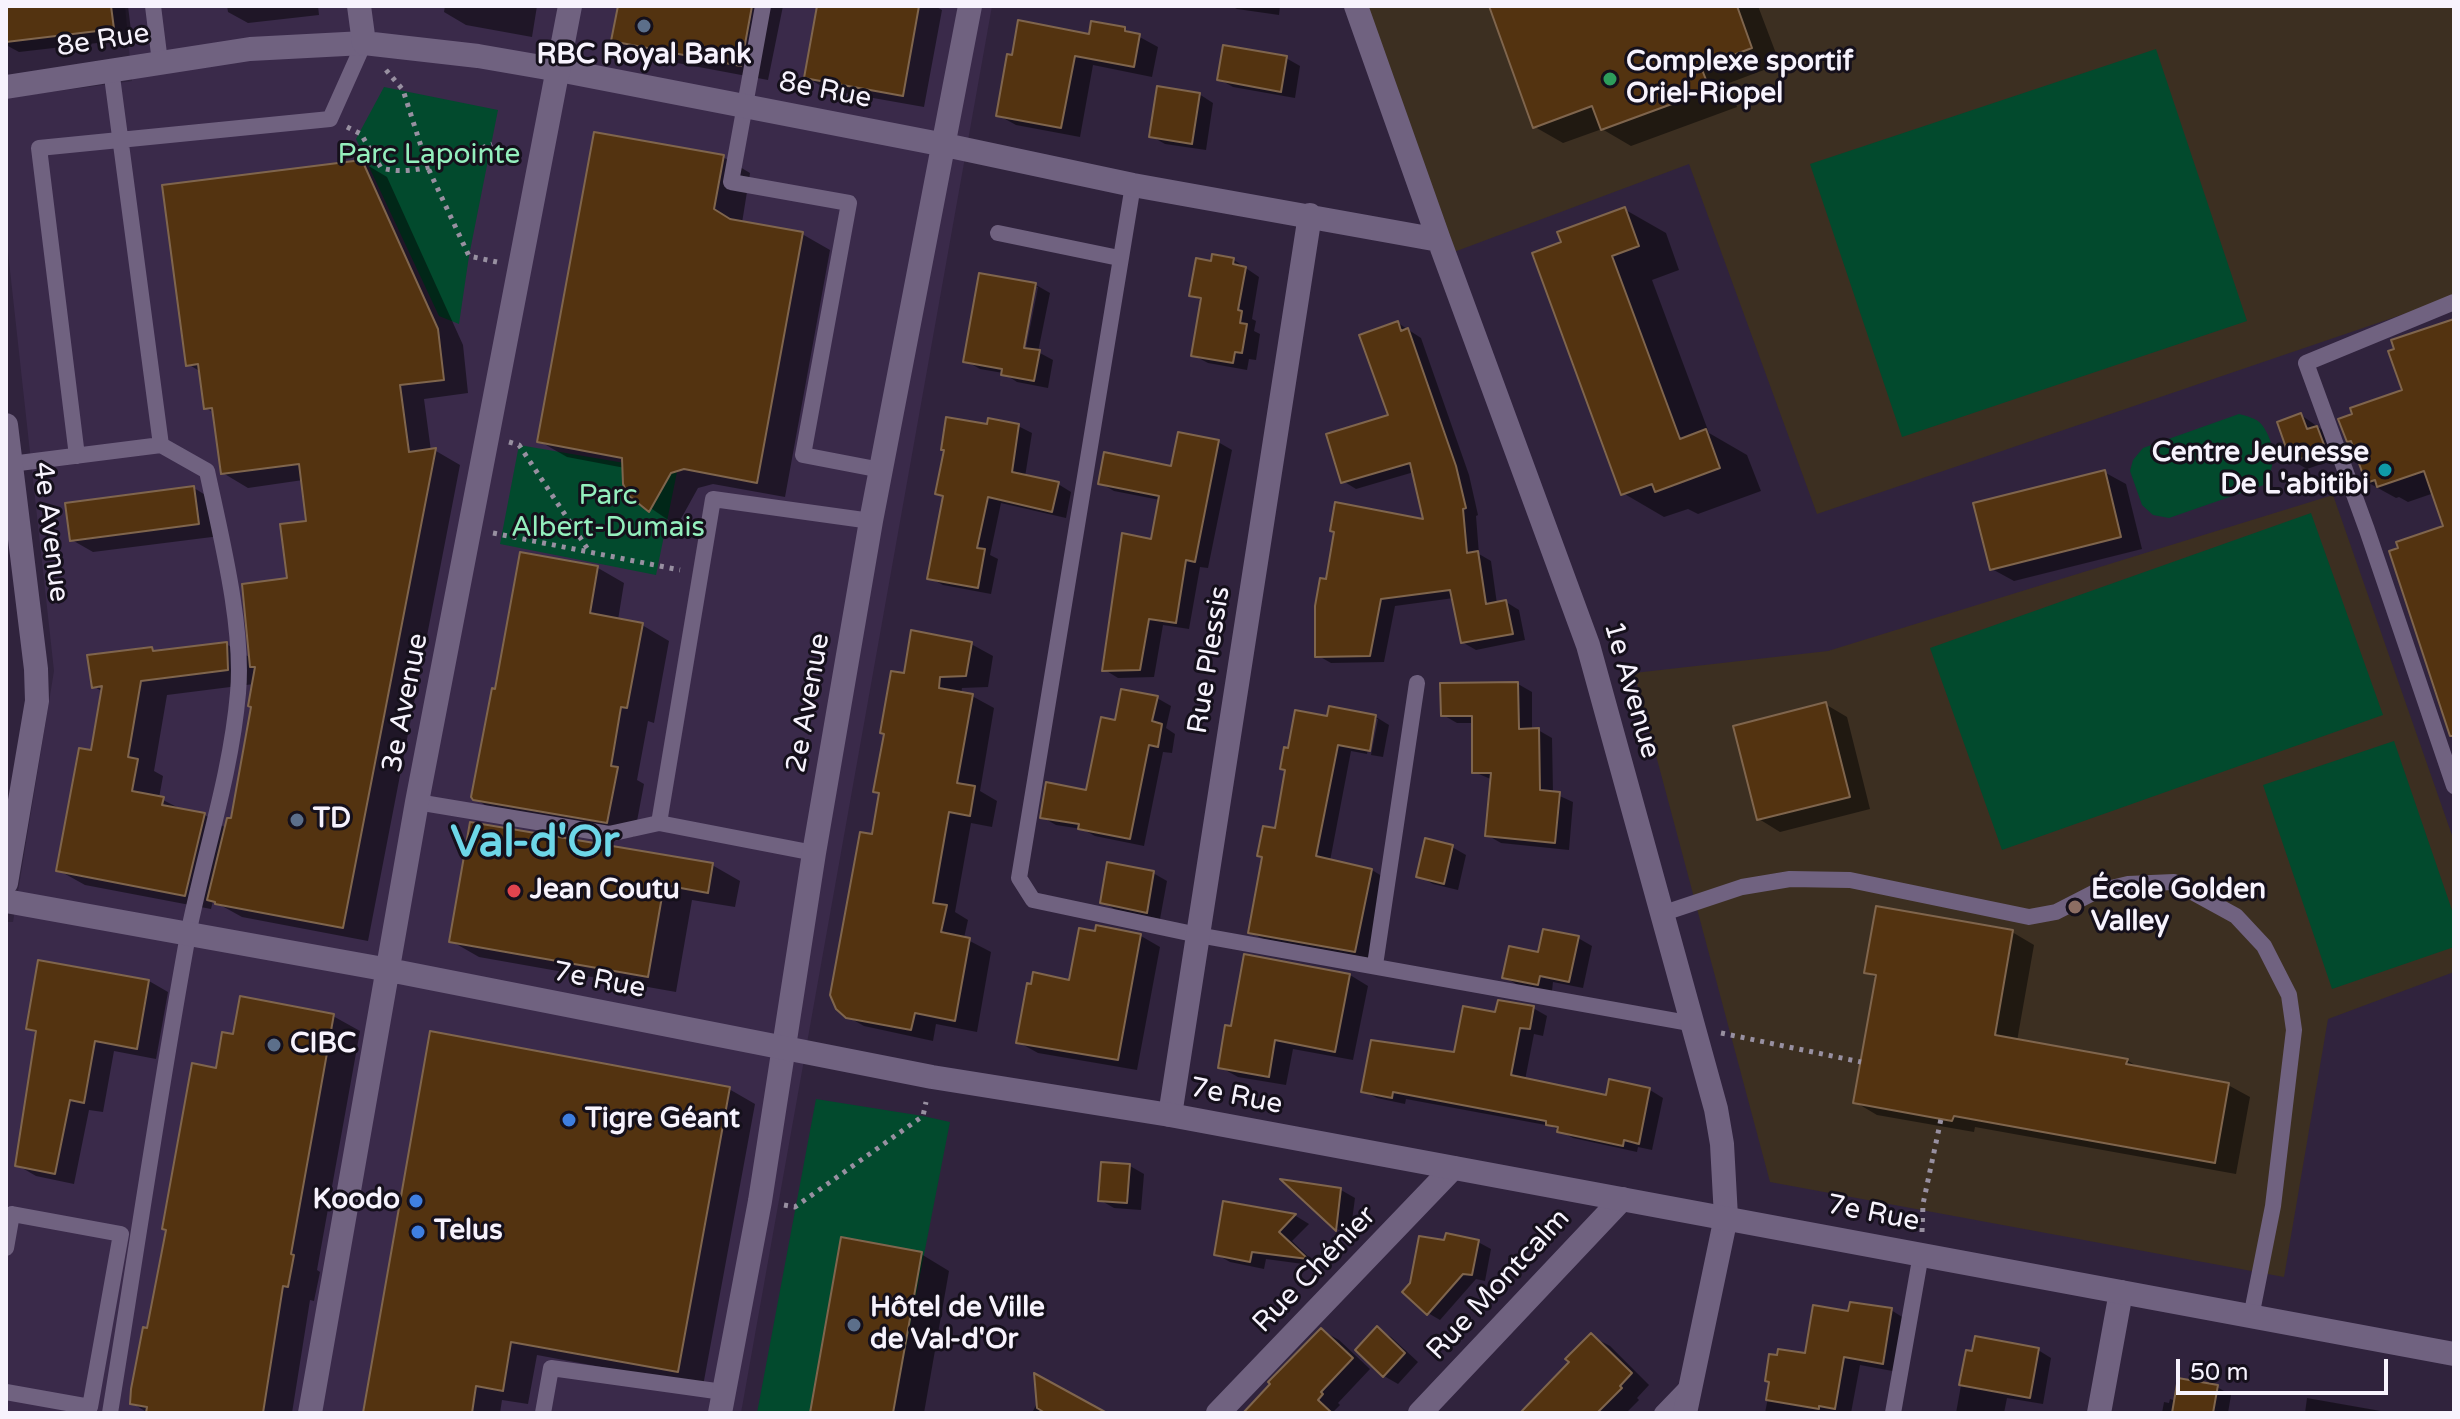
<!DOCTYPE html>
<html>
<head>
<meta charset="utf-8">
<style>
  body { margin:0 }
  #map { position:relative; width:2460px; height:1419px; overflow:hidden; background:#30233d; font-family:"Varela Round",sans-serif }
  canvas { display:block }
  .frame { position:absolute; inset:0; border:8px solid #f7f3fd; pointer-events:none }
  .scale { position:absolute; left:2176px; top:1359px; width:212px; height:36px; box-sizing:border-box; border:4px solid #f7f3fd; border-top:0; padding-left:10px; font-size:24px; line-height:28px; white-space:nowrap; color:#f7f3fd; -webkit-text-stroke:6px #15101b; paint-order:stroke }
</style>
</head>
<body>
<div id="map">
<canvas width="2460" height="1419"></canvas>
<div class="frame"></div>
<div class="scale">50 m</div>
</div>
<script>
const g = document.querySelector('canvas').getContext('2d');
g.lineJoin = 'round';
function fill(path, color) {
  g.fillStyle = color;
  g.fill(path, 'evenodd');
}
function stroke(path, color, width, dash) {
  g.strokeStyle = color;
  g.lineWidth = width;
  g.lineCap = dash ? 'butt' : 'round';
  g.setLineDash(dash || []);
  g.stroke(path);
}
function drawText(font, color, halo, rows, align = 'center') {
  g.font = font + ' "Varela Round",sans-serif';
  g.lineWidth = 6;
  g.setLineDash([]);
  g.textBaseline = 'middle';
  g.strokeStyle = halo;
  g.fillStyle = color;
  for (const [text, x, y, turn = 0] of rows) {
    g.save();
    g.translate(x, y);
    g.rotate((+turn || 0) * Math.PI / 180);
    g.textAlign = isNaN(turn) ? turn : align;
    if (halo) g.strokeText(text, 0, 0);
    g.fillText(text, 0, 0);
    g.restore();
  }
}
fill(new Path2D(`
  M125 6H992L741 1413H6V922H13L54 671 6 234V98L132 81Z`), '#3a2a4a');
fill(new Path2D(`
  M1357 6H2454V297L1817 514 1689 164 1446 255Z
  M2333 495 2454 841V972L2328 1019 2284 1277 1770 1182 1634 673 1828 651Z`), '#3c2f21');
fill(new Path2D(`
  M2156 49 2247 321 1902 437 1810 164Z
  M384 87 498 110 469 256 459 324 439 316 356 139Z
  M2239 414C2246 416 2257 418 2262 425 2275 442 2277 467 2264 485L2169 518 2153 515 2142 505 2130 471 2133 460 2143 448Z
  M519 445 677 472 656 575 500 544Z
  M2311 513 2383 715 2002 850 1930 648Z
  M2394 741 2454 916V947L2332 989 2263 785Z
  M816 1099 923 1116 950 1122 893 1413H757Z`), '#024a2d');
fill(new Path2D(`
  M6 6H128L132 39 19 52 6 45Z
  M227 6H318L319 15 248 23 228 12Z
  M445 6H537L532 37 466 25 444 12Z
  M619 6H783L768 80 640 56 614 40Z
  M819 6H935L942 10 924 107 828 90 806 77Z
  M1231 6H1280L1279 15 1237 9Z
  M1491 6H1758L1780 64 1729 83 1737 107 1631 146 1602 129 1563 143 1535 127Z
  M1125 29 1158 47 1152 77 1093 65 1080 137 1016 125 998 115 1090 36Z
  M1286 58 1300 66 1295 98 1233 87 1219 79Z
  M1199 94 1213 103 1206 150 1165 144 1151 136Z
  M723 157 750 173 742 223 802 234 830 250 785 497 713 484 698 488 677 526 630 494 625 468 567 457 539 441Z
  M362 162 387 177 463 345 468 393 424 399 431 451H436L460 465 368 941 242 917 213 901 211 909 85 885 58 870 93 752 103 692 93 686 152 649 158 652 226 644 251 658 289 580 309 522 303 480 248 488 223 473 215 413 205 408 201 372 188 364ZM254 684 253 707 232 821 226 828 205 815 185 811 159 798 163 776 154 771 167 695Z
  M1624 209 1666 233 1679 270 1652 280 1709 433 1747 455 1761 491 1698 514 1688 509 1664 517 1623 493 1564 243Z
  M1214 256 1234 260 1259 277 1252 319 1256 321 1254 331 1260 334 1256 360 1249 359 1247 370 1208 363 1193 355 1202 301 1191 295 1212 263Z
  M980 275 1036 285 1050 293 1038 352 1053 360 1048 388 1017 382 1003 373 980 369 966 361ZM1034 287H1038L1024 358 1020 357Z
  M1398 323 1421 338 1469 475 1478 515 1476 516 1479 554 1491 561 1497 604 1506 602 1519 610 1525 640 1476 650 1462 642 1454 598 1395 606 1384 662 1331 663 1317 655 1328 582 1426 522 1414 472 1356 489 1343 481 1391 417Z
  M2454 323V738L2391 553 2446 527 2434 493 2408 502 2399 497 2396 498 2367 482 2355 445 2348 441 2404 391Z
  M2301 415 2331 436 2339 458 2307 469 2293 461Z
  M988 426H1018L1032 433 1025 477 1058 484 1071 492 1066 518 1001 503 990 555 998 559 991 594 943 585 930 578 944 497 937 493 946 450Z
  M1218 442 1232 450 1208 568 1200 567 1189 629 1163 625 1154 677 1118 678 1105 670 1152 541 1160 500 1114 491 1100 483 1173 468Z
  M2104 472 2126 484 2142 549 2014 581 1992 569Z
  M194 488 215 501 220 536 93 552 72 540Z
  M598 568 624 583 618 620 642 625 669 641 654 723 648 721 637 780 644 784 634 837 502 815 475 799Z
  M971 644 993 656 988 687 962 688 961 694 972 696 994 708 980 791 997 801 992 827 971 823 955 912 968 920 964 938 991 952 977 1032 936 1024 933 1041 864 1026 841 1013 906 675Z
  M1518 684 1532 692V730H1538L1552 738 1553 793 1573 802 1569 850 1501 843 1487 835 1493 780 1474 772V723H1457L1443 715Z
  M1157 698 1171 706 1166 728 1175 734 1172 753 1163 752 1144 846 1095 836 1082 829 1056 825 1042 817 1088 793 1116 722Z
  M1825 704 1847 717 1870 809 1780 832 1759 819Z
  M1330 708 1376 717 1389 725 1383 757 1371 755 1378 719H1374L1367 754 1351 751 1330 861 1372 870 1385 878 1368 958 1263 939 1250 932 1277 831 1289 750 1328 719Z
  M1452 847 1466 855 1458 890 1433 884 1419 876Z
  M712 865 740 881 735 907 692 900 676 992 479 957 451 941Z
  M1153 873 1167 881 1160 919 1116 910 1102 902Z
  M1098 927 1141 936 1160 947 1137 1070 1038 1053 1018 1042 1071 982Z
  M2012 932 2034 945 2017 1041 2127 1060 2141 1069 2228 1085 2250 1097 2236 1174 1975 1127 1974 1132 1877 1115 1855 1102 1878 979 1866 972Z
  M1578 938 1592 946 1583 988 1553 982 1552 991 1518 985 1504 977 1540 954Z
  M1246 957 1350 975 1368 986 1353 1060 1293 1049 1286 1085 1238 1077 1220 1067 1233 1028Z
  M149 981 168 992 156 1059 114 1051 103 1112 89 1110 74 1184 36 1176 17 1165 37 1034 28 1028Z
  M1533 1008 1547 1016 1543 1036 1534 1034 1525 1080 1608 1098 1611 1082 1650 1090 1663 1098 1652 1150 1638 1147 1637 1152 1573 1138 1551 1126 1406 1099 1405 1104 1377 1098 1363 1091 1455 1054 1497 1014Z
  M333 1016 360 1031 317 1270 320 1272 314 1301 310 1300 292 1413H148L132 1403 217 1071 235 1036Z
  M729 1089 755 1104 703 1386 537 1355 528 1404 502 1400 500 1413H365Z
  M1130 1166 1144 1174 1141 1210 1114 1208 1100 1200Z
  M1286 1182 1341 1190 1355 1198 1350 1236 1337 1229Z
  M1225 1204 1296 1216 1309 1224 1292 1241 1318 1266 1266 1259 1264 1269 1230 1262 1216 1254Z
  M1478 1242 1491 1249 1485 1281 1476 1279 1440 1320 1428 1313 1445 1243Z
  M921 1254 949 1271 924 1413H812Z
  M1891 1310 1907 1320 1898 1372 1860 1365 1851 1413H1765L1771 1382 1807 1356 1850 1313Z
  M1377 1329 1391 1337 1418 1362 1398 1384 1384 1376Z
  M1321 1330 1339 1340 1370 1369 1338 1403 1340 1405 1334 1411 1337 1413H1244Z
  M1591 1336 1610 1346 1649 1385 1637 1398 1639 1400 1626 1413H1523L1572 1362Z
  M2038 1350 2051 1358 2043 1404 2007 1398 2004 1413H1956L1967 1352Z
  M2217 1387 2231 1395 2228 1413H2162L2164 1402 2169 1403 2170 1399 2176 1401Z
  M2307 1398 2392 1413H2305Z
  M1038 1401 1102 1413H1032Z`), '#0007');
const building = new Path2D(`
  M6 6H111L114 29 6 42Z
  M618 6H752L741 66 611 41Z
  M817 6H919L903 96 804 78Z
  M1489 6H1737L1752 48 1701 67 1710 90 1601 130 1592 106 1533 128Z
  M1018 20 1089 34 1091 21 1125 27V31L1140 34 1134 67 1075 56 1061 128 996 116 1007 54 1012 55Z
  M1223 45 1287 56 1281 92 1217 80Z
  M1157 86 1200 93 1192 144 1149 137Z
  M594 132 724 155 714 209 730 219 803 232 757 483 684 469 671 473 649 512 628 495 623 484 622 458 537 442Z
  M362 160 438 329 444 380 400 385 409 452 436 448 343 928 215 904V902L207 900 227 818H231L251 707 248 706 255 667H250L242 584 287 578 280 524 306 521 299 464 221 474 212 408 204 409 198 364 186 366 162 185Z
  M1625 207 1639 246 1612 256 1680 439 1706 429 1720 468 1655 492 1652 484 1621 495 1532 253 1561 242 1557 232Z
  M1212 254 1234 258 1233 264 1246 267 1238 310 1242 311 1240 323 1247 324 1242 353 1235 352 1233 363 1191 356 1201 298 1189 296 1196 258 1211 261Z
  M979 273 1036 283 1024 348 1040 350 1034 381 1001 375 1002 369 963 362Z
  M2454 319V736H2450L2389 551 2398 548 2396 542 2443 526 2424 471 2377 487 2375 480 2366 483 2351 441 2347 442 2338 419 2352 414 2350 408 2402 390 2388 351 2394 349 2391 340Z
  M1398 321 1401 331 1408 328 1456 466 1466 508 1463 509 1467 553 1478 551 1486 604 1506 600 1513 634 1461 643 1450 590 1381 599 1370 656 1315 657V606L1320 578 1326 579 1334 532 1330 531 1335 502 1423 519 1410 463 1341 483 1326 434 1388 415 1359 335Z
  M2301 413 2307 429 2317 426 2326 450 2291 462 2277 422Z
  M946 417 987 424 988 418 1019 424 1012 472 1059 482 1052 512 988 497 977 548 985 549 978 588 927 579 943 496 935 494 944 450H941Z
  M1178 432 1219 440 1195 562 1186 560 1176 623 1149 619 1140 670 1102 671 1122 533 1151 539 1159 496 1098 484 1104 452 1171 466Z
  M2105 470 2121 537 1990 570 1973 503Z
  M194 486 199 524 70 541 65 503Z
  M520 552 598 566 590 613 643 623 627 708 621 707 611 766 618 767 607 823 473 800 471 797 492 688 495 689Z
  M911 630 972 642 966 676 940 677 939 688 973 694 957 783 975 786 970 816 949 812 933 903 947 905 941 932 970 938 955 1021 915 1013 911 1030 846 1018 836 1009 830 995 860 832 872 834 879 793 873 792 884 734 880 733 891 671 904 673Z
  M227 642 228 670 141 681 128 757 138 759 132 791 164 797 162 805 205 813 185 896 56 871 79 748 91 750 102 686 92 688 87 655 152 647 153 651Z
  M1518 682 1519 729 1539 728 1540 790 1560 792 1555 843 1485 836 1491 773H1472V716H1441L1440 683Z
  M1121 689 1158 696 1152 721 1162 724 1158 747 1149 745 1130 839 1078 829 1079 824 1040 818 1046 782 1086 790 1101 717 1115 720Z
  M1826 702 1850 797 1757 820 1733 726Z
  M1329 706 1376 715 1370 751 1338 745 1316 856 1372 869 1355 952 1248 933 1262 857 1257 856 1263 826 1275 828 1285 770 1280 769 1284 747 1288 748 1295 710 1327 716Z
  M470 822 713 863 708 893 664 885 648 977 449 942Z
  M1425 838 1453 845 1444 884 1416 877Z
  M1107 862 1154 871 1147 913 1100 903Z
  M1876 906 2013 930 1995 1035 2128 1059 2126 1064 2229 1083 2215 1163 1954 1116 1952 1121 1853 1103 1876 975 1864 973Z
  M1096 925 1141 934 1118 1060 1016 1043 1027 983 1031 984 1033 972 1069 980 1079 928 1095 931Z
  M1543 929 1579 936 1569 982 1540 976 1538 985 1502 978 1509 946 1538 952Z
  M1244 954 1350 974 1335 1052 1275 1040 1269 1077 1218 1068 1225 1025 1231 1026Z
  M38 960 149 980 137 1049 95 1041 84 1103 70 1100 55 1174 15 1166 36 1031 26 1029Z
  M240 996 334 1014 291 1254 294 1255 288 1287 283 1286 263 1413H146L147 1407 130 1404 131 1389 143 1327 147 1328 166 1230 162 1229 192 1063 216 1068 222 1032 233 1034Z
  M1498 1000 1534 1006 1530 1029 1520 1028 1511 1075 1606 1095 1609 1079 1650 1088 1639 1144 1624 1140 1623 1146 1557 1132 1558 1127 1546 1125V1121L1499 1112 1393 1092 1392 1098 1361 1092 1371 1040 1454 1052 1463 1006 1495 1012Z
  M430 1031 730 1087 678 1372 511 1342 503 1391 476 1386 472 1413H363Z
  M1101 1162 1130 1164 1127 1203 1098 1201Z
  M1280 1179 1341 1188 1336 1231Z
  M1223 1201 1296 1214 1279 1232 1308 1259 1252 1252 1250 1262 1214 1255Z
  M1446 1233 1479 1240 1472 1275 1463 1274 1427 1315 1402 1292 1410 1283 1419 1236 1444 1240Z
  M841 1237 922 1252 893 1413H810Z
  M1850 1302 1892 1308 1883 1364 1844 1357 1835 1409 1819 1406V1409L1766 1400 1769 1382 1765 1381 1769 1354 1777 1355 1778 1349 1805 1353 1813 1305 1848 1311Z
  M1377 1326 1405 1353 1383 1377 1355 1350Z
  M1321 1328 1353 1358 1321 1392 1323 1394 1318 1400 1332 1413H1243L1270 1384 1268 1382Z
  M1591 1333 1632 1373 1620 1386 1622 1388 1597 1413H1520L1569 1362 1565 1359Z
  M1975 1336 2039 1348 2030 1398 1959 1385 1966 1350 1972 1351Z
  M1034 1373 1107 1413H1045L1037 1408Z
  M2178 1378 2218 1385 2213 1413H2172Z`);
fill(building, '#533310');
stroke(building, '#7f654d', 2);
stroke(new Path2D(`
  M386 70 403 90 428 168 469 256 497 262
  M347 127 361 134 381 168C419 178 457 157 492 144
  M509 442 519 445 589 551
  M493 533 680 570
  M1721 1033 1861 1062
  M784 1205 795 1207 923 1116 926 1102
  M1922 1232 1923 1204 1941 1119`), '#9890a1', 5, [4, 6]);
stroke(new Path2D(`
  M153 6 160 62
  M763 6 731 182 849 203 803 455 881 470
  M1133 185 1019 878 1033 900 1198 935 1694 1024
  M998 233 1119 258
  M2454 302 2306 363 2367 530 2454 786
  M77 456 39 148 330 119 364 43
  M11 464 161 445 111 69
  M417 802 609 834 659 823
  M814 853 659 823 713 499 871 521
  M1664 913 1742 887 1790 879 1850 880 2029 917 2056 912 2095 892 2128 884 2174 882 2236 916 2264 946 2289 995 2294 1030 2273 1206 2251 1317
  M1375 965 1417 683
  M6 1248 12 1214 121 1234 90 1407 6 1392
  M110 1413C136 1254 159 1094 188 935 204 854 231 775 238 693 244 627 221 537 207 471L161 445
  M543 1413 551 1368 723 1392
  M1662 1413 1689 1385
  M1893 1413 1921 1254`), '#706280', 16);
stroke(new Path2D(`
  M1356 6 1439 240 1588 645 1716 1109 1722 1144 1726 1217 1685 1413
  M559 70 945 145 1133 185 1439 240
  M6 87 250 49 364 43
  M6 425 36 669 37 701 6 883
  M1170 1115 1310 215
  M720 1413 760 1201 814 853 871 521 970 6
  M1218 1413 1453 1168
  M1420 1413 1622 1199
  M2099 1413 2121 1292`), '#706280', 24);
stroke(new Path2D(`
  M359 6 364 43 478 56 559 70
  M6 901 389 970 932 1077 1170 1115 2454 1354
  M310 1413 417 802 570 6`), '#706280', 24);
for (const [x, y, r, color] of [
  [644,26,8,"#5c6f8a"],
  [1610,79,8,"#2e9e5b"],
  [2385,470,8,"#0f9aa8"],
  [297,820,8,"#5c6f8a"],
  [514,891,8,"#e0444e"],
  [2075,907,8,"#8d6e63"],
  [274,1045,8,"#5c6f8a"],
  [569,1120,8,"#3f7fe0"],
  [416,1201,8,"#3f7fe0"],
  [418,1232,8,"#3f7fe0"],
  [854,1325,8,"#5c6f8a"]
]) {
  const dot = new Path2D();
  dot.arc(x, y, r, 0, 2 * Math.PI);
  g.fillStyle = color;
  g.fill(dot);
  stroke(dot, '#15101b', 3);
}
drawText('28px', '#f7f3fd', '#15101b', [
  ["8e Rue",103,41,-9],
  ["8e Rue",825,91,11],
  ["4e Avenue",50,532,83],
  ["Rue Plessis",1210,660,-81],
  ["1e Avenue",1631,690,74],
  ["3e Avenue",406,703,-79],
  ["2e Avenue",809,703,-80],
  ["7e Rue",599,981,11],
  ["7e Rue",1236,1097,11],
  ["7e Rue",1873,1214,11],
  ["Rue Chénier",1315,1270,-46],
  ["Rue Montcalm",1499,1285,-47]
]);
drawText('bold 28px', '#f7f3fd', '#15101b', [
  ["RBC Royal Bank",644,56,"center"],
  ["Complexe sportif",1626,63],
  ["Oriel-Riopel",1626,95],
  ["Centre Jeunesse",2369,454,"right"],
  ["De L'abitibi",2369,486,"right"],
  ["TD",313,820],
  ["Jean Coutu",530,891],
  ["École Golden",2091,891],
  ["Valley",2091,923],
  ["CIBC",290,1045],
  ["Tigre Géant",585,1120],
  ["Koodo",400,1201,"right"],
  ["Telus",434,1232],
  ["Hôtel de Ville",870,1309],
  ["de Val-d'Or",870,1341]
], 'left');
drawText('28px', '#94efbd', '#15101b', [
  ["Parc Lapointe",429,156],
  ["Parc",608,497],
  ["Albert-Dumais",608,529]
]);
drawText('bold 44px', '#6dd7e8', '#15101b', [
  ["Val-d'Or",535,844]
]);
</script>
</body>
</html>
